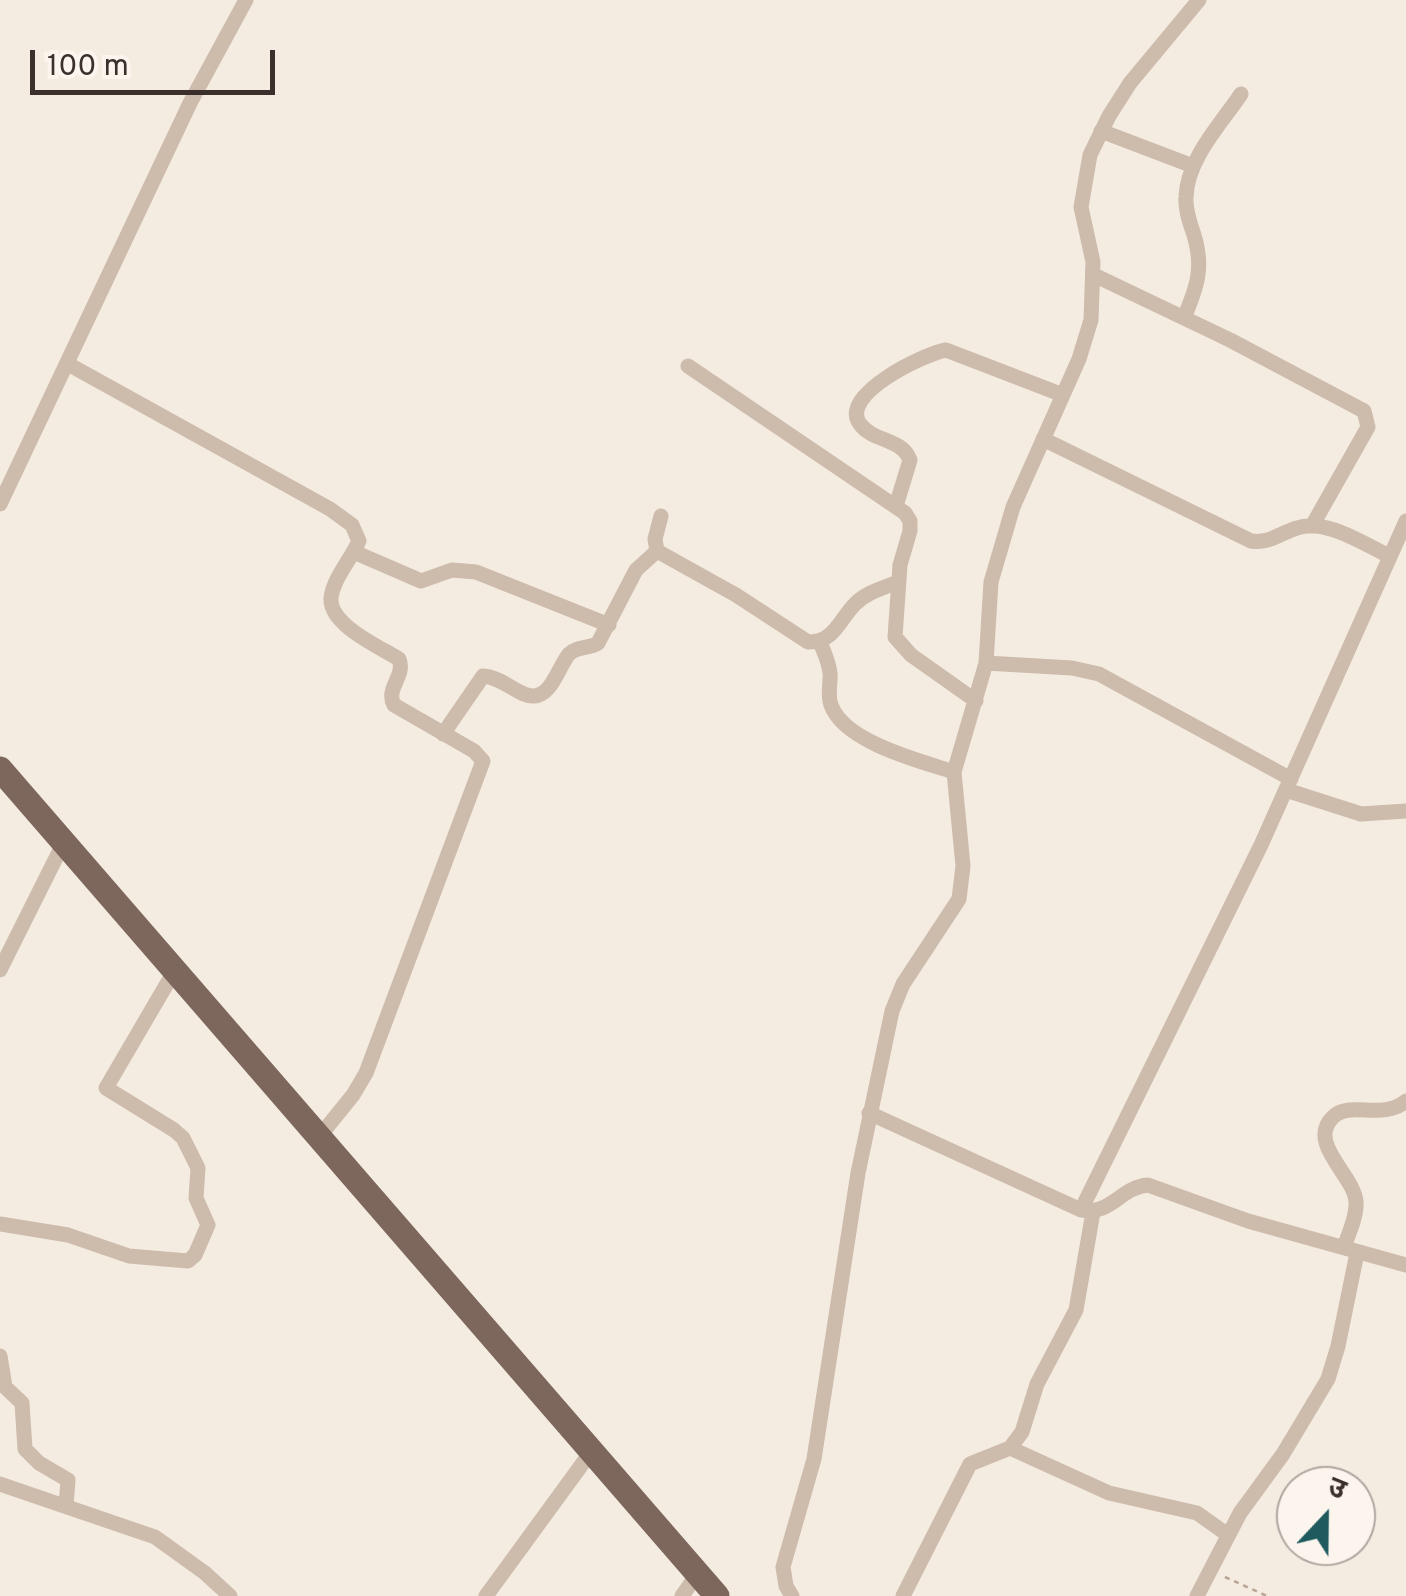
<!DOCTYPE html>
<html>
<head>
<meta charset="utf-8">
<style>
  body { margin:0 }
  #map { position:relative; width:1406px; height:1596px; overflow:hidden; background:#f4ebe1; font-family:Overpass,"Noto Sans Devanagari",sans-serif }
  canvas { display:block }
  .north { position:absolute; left:1276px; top:1466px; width:100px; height:100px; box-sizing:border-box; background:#fbf5ee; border:2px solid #aea6a0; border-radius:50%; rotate:22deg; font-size:28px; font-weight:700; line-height:40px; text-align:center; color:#3b302b }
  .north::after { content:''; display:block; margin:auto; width:35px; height:45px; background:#1f5a5e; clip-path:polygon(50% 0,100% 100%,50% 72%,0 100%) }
  .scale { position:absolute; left:30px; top:50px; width:245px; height:45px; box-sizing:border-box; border:5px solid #3b302b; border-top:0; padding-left:12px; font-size:30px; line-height:35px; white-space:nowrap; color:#3b302b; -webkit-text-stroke:8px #fbf5ee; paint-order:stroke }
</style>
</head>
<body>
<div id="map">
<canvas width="1406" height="1596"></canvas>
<div class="north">उ</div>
<div class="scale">100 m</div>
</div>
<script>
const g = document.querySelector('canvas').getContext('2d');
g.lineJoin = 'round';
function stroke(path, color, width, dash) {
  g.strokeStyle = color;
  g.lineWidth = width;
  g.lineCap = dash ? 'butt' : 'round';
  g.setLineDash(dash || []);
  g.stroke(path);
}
stroke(new Path2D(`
  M1225 1577 1267 1596`), '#b9a596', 2.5, [5, 5]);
stroke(new Path2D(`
  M1101 131 1193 166
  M1094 275 1230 340 1364 411 1368 427 1312 526
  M1184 318C1197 287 1204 268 1194 235 1190 223 1185 210 1186 197 1187 159 1221 124 1241 94
  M68 364 330 509 352 525 359 541C351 559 333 579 331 598 329 625 380 647 399 659 406 676 385 688 394 705L474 751 483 761 366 1073 353 1095 319 1137
  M688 366 905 513 910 521V531L900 565 895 637 911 655 976 701
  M1043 439 1251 541C1270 544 1280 533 1297 528 1325 518 1364 544 1389 556
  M0 504 190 103 246 0
  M896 506 910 460C902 438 873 442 860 424 838 395 924 354 946 350L1063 395
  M661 516 655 539 657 551 736 595 808 642C834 643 839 620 855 604 867 592 883 588 898 582
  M354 552 421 581 452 570 476 572 609 625
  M820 642C824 652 829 662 830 673 831 684 827 694 831 705 844 742 920 761 954 772
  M986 663 1072 668 1099 674 1291 779
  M443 734 483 676C503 677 519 697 534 696 552 695 559 666 569 654 577 646 589 649 598 643L636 570 657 551
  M1286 790 1361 814 1406 811
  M0 970 64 842
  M869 1113 1081 1210C1110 1216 1121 1187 1148 1185L1248 1221 1406 1265
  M1081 1210 1261 845 1406 521
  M0 1224 68 1235 129 1256 188 1261 195 1255 208 1225 196 1198 198 1168 183 1138 174 1130 106 1088 175 970
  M1344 1247C1349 1233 1357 1216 1356 1202 1355 1176 1306 1143 1333 1117 1350 1100 1382 1121 1406 1101
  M0 1356 5 1387 22 1403 25 1449 39 1463 68 1480 66 1506
  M1010 1448 1109 1493 1197 1513 1228 1535
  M0 1484 155 1537 205 1573 230 1596
  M486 1596 591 1452
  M682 1596 698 1573
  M792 1596 786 1586 783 1567 814 1459 858 1173 892 1011 903 984 959 899 963 866 954 772 986 663 991 582 1013 507 1079 359 1091 320 1093 262 1081 207 1090 155 1109 116 1130 83 1199 0
  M903 1596 970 1464 1010 1448 1022 1432 1037 1384 1076 1310 1093 1212
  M1197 1596 1240 1513 1283 1454 1328 1379 1338 1346 1357 1253`), '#cdbbac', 15);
stroke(new Path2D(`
  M0 769 717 1596`), '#7d675c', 25);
</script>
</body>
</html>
